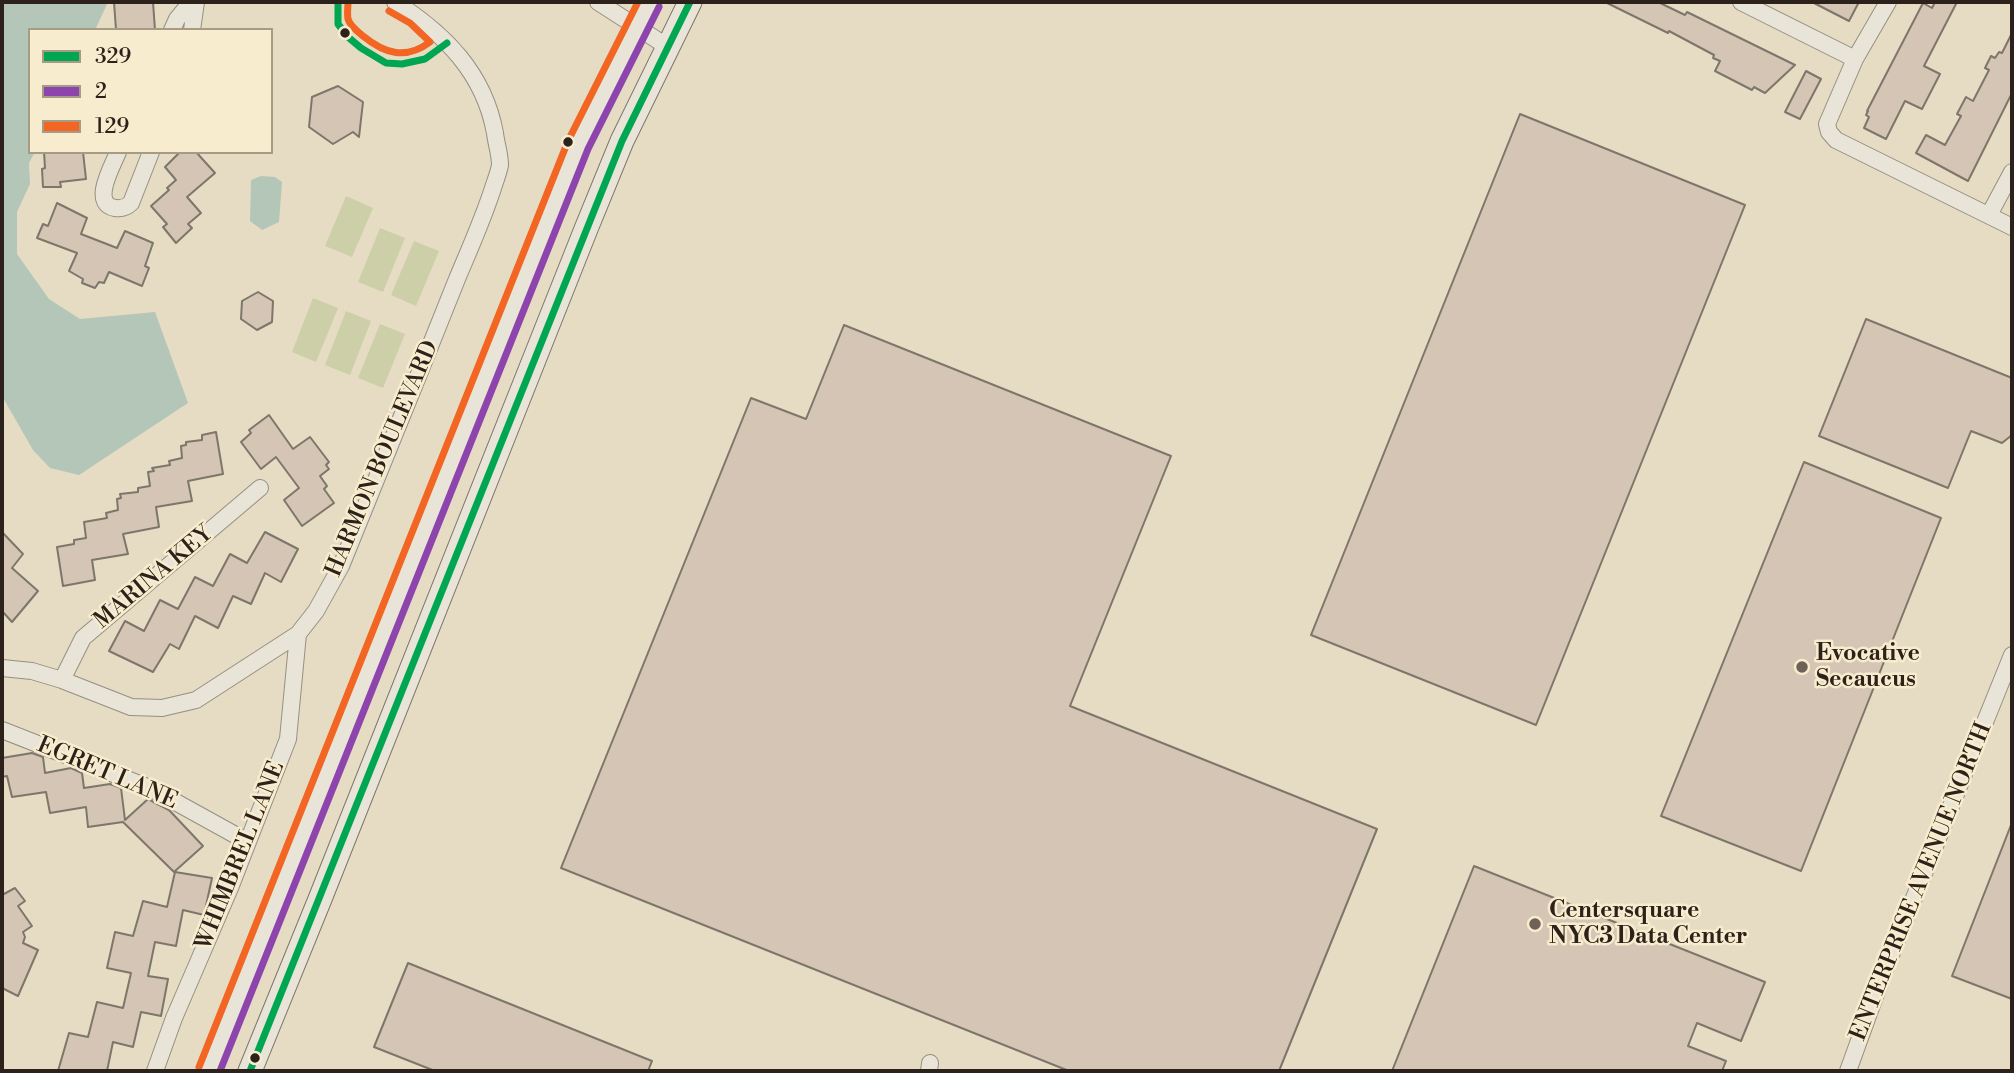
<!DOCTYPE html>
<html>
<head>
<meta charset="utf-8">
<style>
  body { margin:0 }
  #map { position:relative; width:2014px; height:1073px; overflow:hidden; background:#e6dcc3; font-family:"Libre Bodoni",serif }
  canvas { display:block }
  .frame { position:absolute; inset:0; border:4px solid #2d211b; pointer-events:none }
  .legend { position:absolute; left:28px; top:28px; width:245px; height:126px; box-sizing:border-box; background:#f8ecce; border:2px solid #a79b86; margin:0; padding:9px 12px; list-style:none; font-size:21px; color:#2d211b }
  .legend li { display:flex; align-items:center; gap:14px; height:35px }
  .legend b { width:35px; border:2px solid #a79b86 }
</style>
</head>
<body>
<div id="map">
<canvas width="2014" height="1073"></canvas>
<div class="frame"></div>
<ul class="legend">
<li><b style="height:9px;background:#00a651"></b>329</li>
<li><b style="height:9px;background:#8e44ad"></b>2</li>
<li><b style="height:9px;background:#f26522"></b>129</li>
</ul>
</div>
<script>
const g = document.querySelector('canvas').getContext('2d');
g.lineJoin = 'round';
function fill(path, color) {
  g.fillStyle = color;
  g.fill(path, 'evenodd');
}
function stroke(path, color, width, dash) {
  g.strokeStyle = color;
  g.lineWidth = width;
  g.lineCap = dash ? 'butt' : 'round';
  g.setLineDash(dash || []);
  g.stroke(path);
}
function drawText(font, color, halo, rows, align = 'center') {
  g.font = font + ' "Libre Bodoni",serif';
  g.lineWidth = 5;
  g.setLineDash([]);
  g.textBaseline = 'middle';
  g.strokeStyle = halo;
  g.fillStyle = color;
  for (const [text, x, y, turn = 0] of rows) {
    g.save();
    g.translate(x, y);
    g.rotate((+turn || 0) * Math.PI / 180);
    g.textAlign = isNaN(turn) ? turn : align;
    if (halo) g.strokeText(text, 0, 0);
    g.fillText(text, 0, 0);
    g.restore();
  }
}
fill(new Path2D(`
  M346 196 373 208 352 257 325 246Z
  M380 228 405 238 383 292 358 282Z
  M414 241 439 251 416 306 391 295Z
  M313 298 338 308 316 362 292 352Z
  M346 311 371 321 350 375 325 365Z
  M380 324 405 334 383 388 358 378Z`), '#cccfa8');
fill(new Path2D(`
  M2 2H108L95 30H30V152H35L29 163 30 184 17 212V254L49 299 80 319 155 312 188 403 79 475 50 468 33 450 2 396Z
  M261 176 275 177 282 182 279 222 262 230 250 221 251 180Z`), '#b3c6b8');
const building = new Path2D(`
  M114 2H153L155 30H116Z
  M1605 2H1658L1685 15 1687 12 1795 65 1765 93 1754 87 1752 90 1715 71 1720 61 1713 58 1714 55 1669 31 1668 33Z
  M1812 2H1859L1849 21Z
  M1935 2H1957L1924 66 1940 74 1922 109 1905 101 1886 139 1864 128 1869 117 1866 115 1868 111H1867L1923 3 1932 8Z
  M2012 33V93L1968 181 1916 153 1926 135 1945 145 1961 116 1957 114 1966 97 1973 101 1989 70 1985 68 1991 56 1995 58 1999 52 2002 53Z
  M1806 71 1821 79 1800 119 1785 112Z
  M338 86 363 102 359 137 353 132 333 144 309 127 312 97Z
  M1520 114 1745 205 1536 725 1311 635Z
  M44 152H83L86 179 60 182 61 187H43L42 169 45 168Z
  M180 152H196L215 173 187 197 201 213 188 224 192 228 176 243 163 227 167 224 151 206 169 190 167 188 176 180 165 167Z
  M57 203 87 218 81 234 117 248 125 231 153 243 145 266 149 268 142 286 109 272 104 283 99 282 95 288 82 283 83 279 69 271 77 253 37 238 43 224 48 226Z
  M258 292 273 301 272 322 257 330 241 319 242 301Z
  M1866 319 2012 378V435L2002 443 1971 431 1948 488 1819 436Z
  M844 325 1171 456 1070 706 1377 829 1279 1071H1069L561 868 751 398 806 419Z
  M269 415 293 449 310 437 329 462 326 465 329 469 320 476 327 486 324 489 334 503 302 526 284 500 299 488 276 457 261 469 241 442 251 433 249 430Z
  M216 432 223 474 188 481 192 501 156 507 159 527 123 534 128 554 92 560 95 580 63 586 57 547 74 544V540L86 538 84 522 107 518 106 513 118 510 117 499 121 498 120 494 138 492V488L150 486 148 472 154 471 152 468 170 465 169 461 182 458 181 446 186 445V442L202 440V435Z
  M1804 462 1941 518 1801 871 1661 816Z
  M2 532 23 554 12 568 38 591 12 622 2 611Z
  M265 532 298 549 281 582 265 573 251 604 233 596 218 628 195 616 179 649 170 644 153 672 109 651 125 621 144 631 160 600 178 609 195 577 213 586 230 554 247 563Z
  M32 753 43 757 45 773 71 768 82 773 84 788 110 784 121 788 125 820 148 799 169 810 203 846 174 872 123 822 88 827 86 807 50 813 46 792 12 797 7 776 2 777V758Z
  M2011 825H2012V999L1952 976Z
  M1474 866 1765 982 1741 1041 1697 1023 1688 1046 1726 1061 1722 1071H1392Z
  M175 872 212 878 204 915 183 910 176 946 155 942 148 976 168 979 161 1016 141 1012 133 1047 113 1042 107 1071H58L69 1033 88 1037 97 1002 123 1008 131 973 107 968 115 932 133 936 143 901 167 907Z
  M15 888 25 901 18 906 32 926 23 932 25 937 23 943 38 950 18 996 2 988V895Z
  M408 963 652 1061 648 1071H435L374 1047Z`);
fill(building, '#d4c5b4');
stroke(building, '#7d766a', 2);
const street = new Path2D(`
  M598 2 668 47
  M1741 2 1855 59
  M1888 2 1855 59 1827 124 1829 132 1836 140 2012 227
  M172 30 177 19 191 2
  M192 30 196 2
  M118 152C113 165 90 204 115 208 122 209 127 207 131 203L151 152
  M1989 215 2012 172
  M2 668 32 671 62 680 131 707 162 708 196 700 298 634 316 611 341 566C380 470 419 375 457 279 470 248 484 217 494 185 496 179 499 171 500 165 500 154 496 143 495 133 484 73 445 34 395 2
  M62 680 83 638 260 488
  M2 730 152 789 248 842
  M155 1071 174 1018 230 888 288 739 298 634
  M929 1071 930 1063
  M1848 1071 1881 980 2012 655`);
const secondary = new Path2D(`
  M209 1071 578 145 650 2
  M250 1071 320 899 586 229 622 141 690 2`);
stroke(street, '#968f81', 18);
stroke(secondary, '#7d766a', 25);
stroke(street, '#e9e4d8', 16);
stroke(secondary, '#e9e4d8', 23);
stroke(new Path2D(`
  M338 2V24L348 37 361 48 386 63 402 64 425 59 447 43
  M250 1071 622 141 690 2`), '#00a651', 7);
stroke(new Path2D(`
  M220 1071 588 149 659 7`), '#8e44ad', 7);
stroke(new Path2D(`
  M348 2C348 7 347 14 348 19 350 26 358 32 363 36 385 54 406 60 430 42L410 23 389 11
  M199 1067 568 141 638 2`), '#f26522', 7);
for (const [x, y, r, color] of [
  [345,33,6,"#2d211b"],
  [568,142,6,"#2d211b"],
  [1802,667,7,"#6e6256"],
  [1535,924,7,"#6e6256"],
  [255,1058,6,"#2d211b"]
]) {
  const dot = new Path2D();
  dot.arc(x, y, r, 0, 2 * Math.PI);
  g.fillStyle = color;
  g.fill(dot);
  stroke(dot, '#f8ecce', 2.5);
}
drawText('23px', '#2d211b', '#f8ecce', [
  ["HARMON BOULEVARD",383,459,-67],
  ["MARINA KEY",154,578,-40],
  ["EGRET LANE",107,774,23],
  ["WHIMBREL LANE",241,856,-68],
  ["ENTERPRISE AVENUE NORTH",1922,882,-68]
]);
drawText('bold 23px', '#2d211b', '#f8ecce', [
  ["Evocative",1816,654],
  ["Secaucus",1816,680],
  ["Centersquare",1549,911],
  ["NYC3 Data Center",1549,937]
], 'left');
</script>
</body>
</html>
